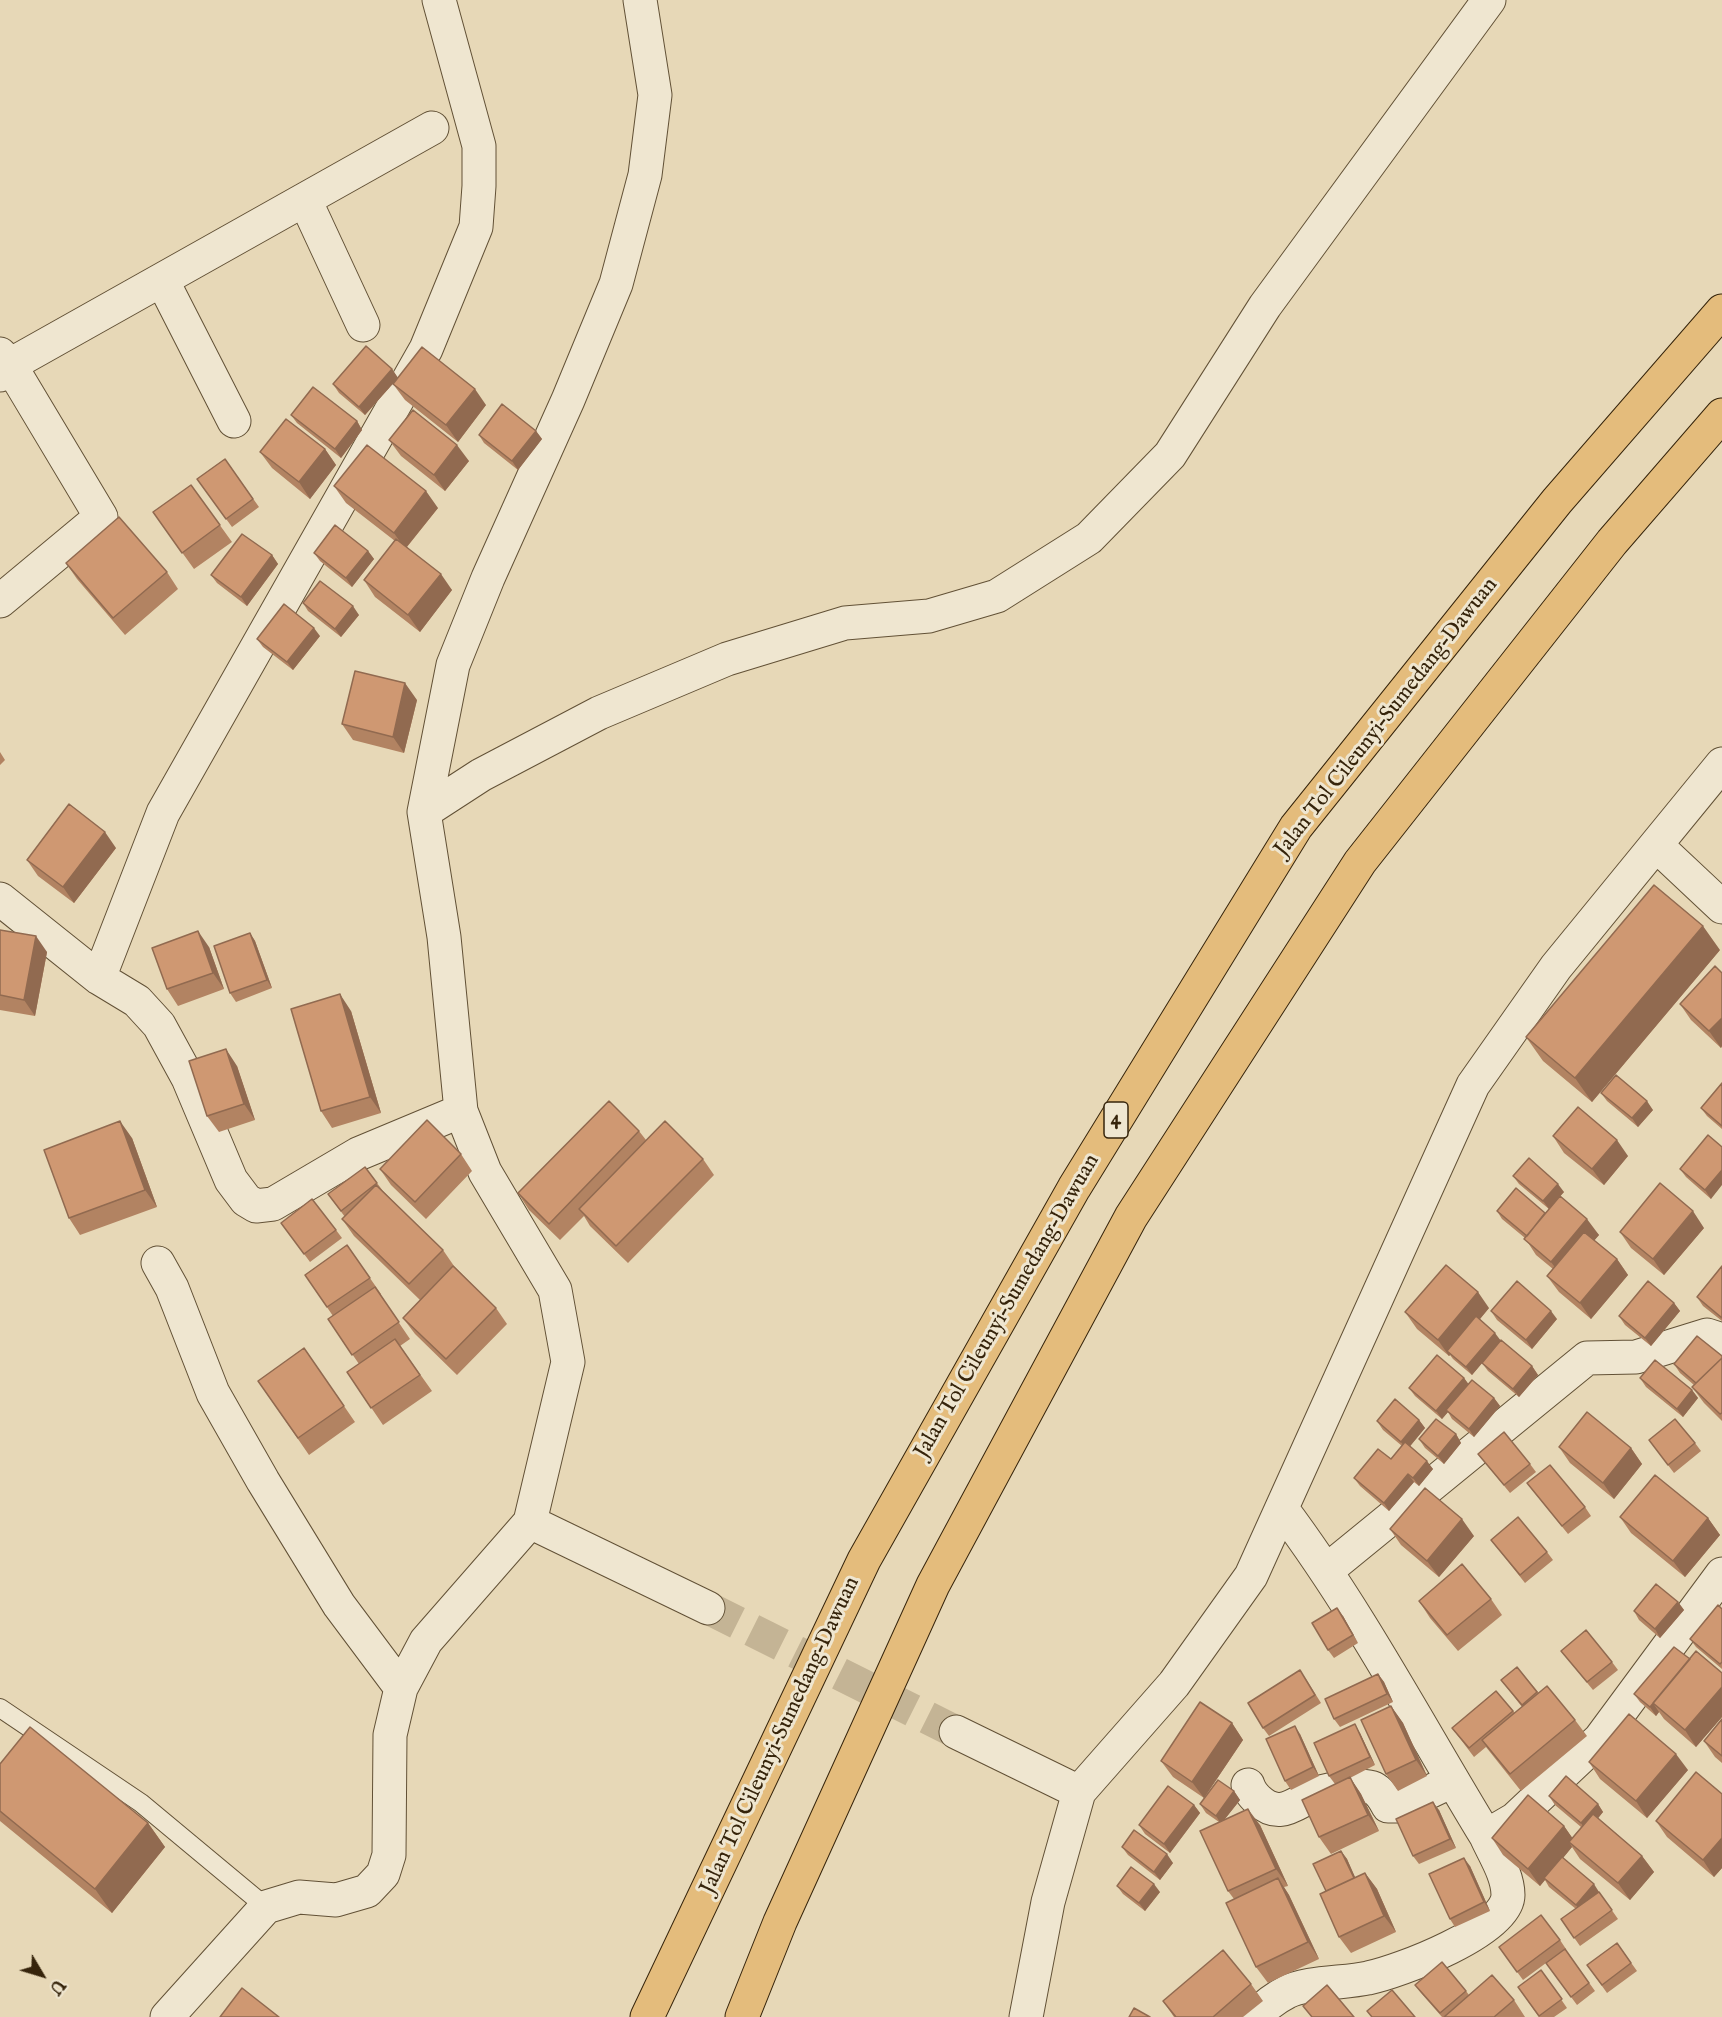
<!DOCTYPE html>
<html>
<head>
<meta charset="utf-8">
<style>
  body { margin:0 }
  #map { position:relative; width:1722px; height:2017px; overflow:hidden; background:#e7d8b7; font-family:"IM FELL English",serif }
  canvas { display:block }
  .north { position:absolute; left:12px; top:1945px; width:60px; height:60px; -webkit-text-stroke:4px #efe6d0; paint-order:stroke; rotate:128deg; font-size:16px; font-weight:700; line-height:24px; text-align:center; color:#36240b }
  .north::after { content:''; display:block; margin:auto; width:21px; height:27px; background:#36240b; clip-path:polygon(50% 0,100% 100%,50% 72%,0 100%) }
</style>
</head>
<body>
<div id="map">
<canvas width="1722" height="2017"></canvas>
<div class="north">U</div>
</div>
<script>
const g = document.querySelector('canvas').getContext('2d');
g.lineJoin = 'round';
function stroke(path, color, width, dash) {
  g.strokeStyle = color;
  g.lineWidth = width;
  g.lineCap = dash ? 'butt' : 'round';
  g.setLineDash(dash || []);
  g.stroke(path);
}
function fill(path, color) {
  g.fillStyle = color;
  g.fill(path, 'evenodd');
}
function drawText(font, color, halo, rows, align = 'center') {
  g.font = font + ' "IM FELL English",serif';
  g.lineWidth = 6;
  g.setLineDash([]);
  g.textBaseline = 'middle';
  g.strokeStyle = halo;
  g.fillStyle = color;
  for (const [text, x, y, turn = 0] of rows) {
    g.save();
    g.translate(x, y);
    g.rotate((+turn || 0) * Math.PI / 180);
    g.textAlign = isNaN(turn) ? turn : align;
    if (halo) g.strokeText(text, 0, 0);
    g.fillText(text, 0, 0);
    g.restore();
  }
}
stroke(new Path2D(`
  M708 1608 956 1732`), '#c4b495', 33, [33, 16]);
const service = new Path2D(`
  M0 1708 141 1803 266 1907`);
const minor = new Path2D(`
  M305 200 363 325
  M162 280 234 421
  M0 354 10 365 101 517 0 601
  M0 375 10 365 432 128
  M424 812 481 775 599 713 727 659 845 623 929 616 997 596 1089 538 1170 455 1265 306 1489 0
  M1656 845 1722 907
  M0 899 99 978 137 1001 159 1025 188 1078 231 1180 246 1200 256 1206 273 1204 358 1154 461 1111
  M99 978 163 813 426 349 476 227 479 186V146L439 0
  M158 1263 172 1288 213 1393 263 1481 339 1605 401 1688
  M1282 1509C1359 1612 1419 1726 1486 1836L1515 1819 1600 1739 1722 1574
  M530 1522 568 1362 555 1290 485 1172 461 1111 444 937 424 812 453 665 488 578 568 400 616 284 645 175 655 95 640 0
  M1326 1571 1587 1358 1636 1357 1707 1335 1722 1340
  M956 1732 1079 1792
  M1248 1785C1250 1792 1253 1795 1258 1800 1281 1821 1295 1802 1318 1793 1329 1789 1363 1783 1373 1788 1381 1792 1384 1799 1388 1806H1400L1452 1781
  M167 2017 266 1907 299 1897 336 1900 367 1891 383 1874 389 1855 390 1735 401 1688 426 1641 530 1522 708 1608
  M1026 2017 1048 1902 1079 1792 1174 1684 1251 1576 1473 1085 1556 967 1722 764
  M1254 2017C1263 2008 1275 1998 1287 1992 1305 1982 1346 1983 1368 1978 1398 1972 1508 1931 1508 1895 1508 1875 1494 1854 1486 1836`);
const motorway = new Path2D(`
  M647 2017 864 1560 1074 1188 1296 827 1557 501 1722 311
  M742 2017 780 1922 933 1585 1131 1217 1360 862 1612 542 1722 415`);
stroke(service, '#625136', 20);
stroke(minor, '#625136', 35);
stroke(motorway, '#36240b', 35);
stroke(service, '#efe6d0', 18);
stroke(minor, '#efe6d0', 33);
stroke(motorway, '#e4bc7c', 33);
fill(new Path2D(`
  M392 369 398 378 365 415 339 393 333 384Z
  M393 384 486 405 458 442 405 400Z
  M291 415 357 421 362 430 341 458 297 423Z
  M536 431 542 439 518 470 484 443 479 435Z
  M389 440 469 461 445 491 401 456Z
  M325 449 336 465 310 499 272 468 260 452Z
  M225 459 259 507 232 527 197 479Z
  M191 485 232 542 194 569 153 512Z
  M334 486 438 508 407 547 452 590 420 632 375 597 364 580 395 541 346 503Z
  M368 551 374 559 352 587 320 561 314 553Z
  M272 555 278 564 247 606 217 583 211 575Z
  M66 563 167 572 178 589 125 635 77 579Z
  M303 603 359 615 341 637 308 611Z
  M320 636 293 670 263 647 257 639Z
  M417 700 404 753 353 740 342 724Z
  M0 752 5 760 0 765Z
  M116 848 74 903 38 876 27 860Z
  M0 930 47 952 35 1016 0 1010Z
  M250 933 255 941 272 988 236 1002 230 993Z
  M209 947 224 989 178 1006 167 989Z
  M1720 950 1592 1102 1543 1061 1526 1037Z
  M1722 973V1046L1721 1048 1691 1020 1680 1004Z
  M351 1011 381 1113 332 1128 321 1111Z
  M237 1066 255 1120 219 1132 207 1116Z
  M1722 1083V1129L1707 1116 1701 1108Z
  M1601 1093 1653 1110 1638 1127 1607 1101Z
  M639 1131 646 1140 703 1159 714 1175 628 1263 590 1226 584 1216 560 1240 529 1210 518 1193Z
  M1553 1136 1628 1156 1604 1185 1564 1153Z
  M132 1138 157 1207 80 1235 69 1218Z
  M1722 1147 1711 1199 1686 1177 1680 1169Z
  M461 1154 472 1171 426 1219 391 1185 380 1169Z
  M1513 1176 1564 1192 1560 1196 1599 1235 1594 1240 1617 1259 1628 1275 1591 1319 1559 1292 1547 1276 1553 1269 1536 1255 1525 1238 1502 1219 1497 1211 1545 1213 1549 1209 1519 1184Z
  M377 1183 383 1191 443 1250 454 1266 496 1308 507 1324 457 1375 415 1334 403 1318 420 1300 354 1236 342 1219 345 1217 328 1194Z
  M281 1223 336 1230 342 1238 310 1262Z
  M1704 1228 1664 1275 1631 1248 1620 1232Z
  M347 1245 381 1294 380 1295 410 1339 400 1346 432 1391 383 1425 347 1372 359 1364 328 1319 333 1316 305 1275Z
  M1722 1266V1321L1703 1306 1697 1297Z
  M1674 1303 1680 1311 1651 1346 1625 1325 1619 1316Z
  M1489 1308 1480 1319 1501 1341 1532 1366 1538 1375 1519 1397 1488 1371 1482 1363 1472 1375 1453 1359 1450 1355 1449 1356 1417 1329 1405 1312Z
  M1491 1311 1557 1319 1532 1349 1497 1320Z
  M304 1348 355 1422 309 1455 258 1381Z
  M1722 1356V1421L1704 1403 1692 1387 1694 1385 1680 1373 1674 1364Z
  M1464 1378 1468 1384 1494 1398 1500 1406 1474 1437 1452 1419 1448 1412 1442 1419 1415 1396 1409 1388Z
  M1640 1378 1692 1390 1698 1398 1683 1417 1646 1387Z
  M1419 1420 1425 1428 1410 1446 1433 1469 1419 1486 1414 1482 1389 1511 1360 1486 1354 1478 1391 1459 1402 1446 1383 1430 1377 1421Z
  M1456 1434 1461 1443 1444 1464 1425 1448 1419 1439Z
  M1649 1440 1695 1443 1701 1451 1674 1473Z
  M1559 1447 1631 1448 1642 1464 1614 1499 1570 1463Z
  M1478 1454 1530 1464 1536 1472 1510 1493Z
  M1527 1483 1585 1507 1591 1516 1568 1534Z
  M1620 1517 1708 1518 1720 1535 1685 1577 1631 1533Z
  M1390 1529 1474 1536 1439 1577 1401 1545Z
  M1491 1540 1547 1552 1553 1560 1525 1583Z
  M1491 1599 1502 1615 1458 1651 1430 1618 1419 1601Z
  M1678 1602 1684 1610 1660 1638 1639 1620 1634 1611Z
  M1722 1609V1669L1696 1647 1690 1639Z
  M1343 1616 1358 1643 1334 1658 1328 1650Z
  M1561 1651 1612 1662 1618 1670 1593 1690Z
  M1690 1659 1722 1673V1717L1696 1747 1664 1719 1659 1712 1656 1716 1640 1702 1634 1694Z
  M1517 1667 1539 1693 1575 1720 1587 1736 1521 1791 1486 1747 1474 1757 1452 1728 1496 1691 1515 1713 1522 1707 1501 1680Z
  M1378 1674 1384 1682 1393 1702 1340 1727 1334 1719Z
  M1306 1679 1321 1703 1269 1736 1263 1728Z
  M1391 1706 1403 1723 1427 1776 1398 1791 1386 1774Z
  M1722 1719V1763L1715 1757 1704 1741Z
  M1232 1723 1243 1740 1204 1798 1173 1777 1161 1761Z
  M1360 1733 1375 1765 1350 1778 1361 1794 1379 1831 1331 1854 1319 1837 1335 1784 1329 1776Z
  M1300 1734 1319 1776 1291 1790 1285 1781Z
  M1589 1762 1688 1770 1647 1818 1600 1779Z
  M0 1764 148 1823 165 1847 112 1913 0 1821Z
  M1234 1791 1240 1800 1224 1820 1260 1825 1288 1886 1284 1887 1289 1895 1319 1959 1268 1983 1256 1967 1234 1899 1228 1891 1219 1822 1206 1813 1200 1804Z
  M1722 1794V1868L1714 1877 1667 1837 1656 1821Z
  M1549 1796 1598 1804 1603 1812 1598 1818 1642 1856 1654 1872 1630 1900 1580 1859 1572 1847 1563 1858 1599 1892 1618 1919 1580 1946 1561 1919 1576 1909 1549 1887 1545 1880 1540 1886 1503 1855 1492 1838 1564 1826 1572 1838 1581 1827 1555 1805Z
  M1194 1805 1200 1813 1170 1853 1145 1834 1139 1825Z
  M1439 1810 1456 1848 1419 1864 1413 1856Z
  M1122 1847 1173 1863 1160 1880 1128 1855Z
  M1341 1851 1347 1859 1355 1878 1365 1873 1377 1889 1396 1932 1351 1953 1339 1937 1326 1891Z
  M1470 1866 1490 1911 1455 1927 1450 1919Z
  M1117 1886 1160 1892 1145 1911 1123 1894Z
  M1560 1940 1566 1949H1565L1595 1991 1577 2005 1546 1963 1523 1980 1499 1947Z
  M1617 1943 1637 1971 1607 1993 1587 1965Z
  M1541 1970 1567 2008 1554 2017H1539L1518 1987Z
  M1251 1984 1263 2001 1243 2017H1174L1163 2001Z
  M1415 1985 1466 1991 1469 1995 1514 2000 1525 2017H1442L1421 1993Z`), '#b28362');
fill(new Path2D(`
  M392 369 398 378 365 415 359 407Z
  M475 389 486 405 458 442 446 425Z
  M357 421 362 430 341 458 335 449Z
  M536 431 542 439 518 470 512 461Z
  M457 445 469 461 445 491 434 475Z
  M325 449 336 465 310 499 299 482Z
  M426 491 438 508 405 549 394 533Z
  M368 551 374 559 352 587 346 578Z
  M272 555 278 564 247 606 241 597Z
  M441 574 452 590 420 632 408 615Z
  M353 606 359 615 341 637 335 629Z
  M314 628 320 636 293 670 287 662Z
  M405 683 417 700 404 753 393 737Z
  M105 832 116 848 74 903 63 887Z
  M1703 926 1720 950 1592 1102 1575 1078Z
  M198 931 209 947 224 989 213 973Z
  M250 933 255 941 272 988 267 980Z
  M36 936 47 952 35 1016 24 1000Z
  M340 994 351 1011 381 1113 370 1097Z
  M1722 1018V1046L1721 1048 1709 1031Z
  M226 1049 237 1066 255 1120 244 1104Z
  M1647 1101 1653 1110 1638 1127 1632 1118Z
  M120 1121 132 1138 157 1207 145 1190Z
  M1617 1140 1628 1156 1604 1185 1592 1169Z
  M1722 1170V1185L1711 1199 1705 1190Z
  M1558 1184 1564 1192 1549 1209 1543 1201Z
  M1693 1211 1704 1228 1664 1275 1653 1259Z
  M1587 1219 1599 1235 1563 1278 1551 1262Z
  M1617 1259 1628 1275 1591 1319 1580 1303Z
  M1478 1292 1489 1308 1451 1354 1447 1351 1450 1355 1449 1356 1438 1340Z
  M1674 1303 1680 1311 1651 1346 1645 1338Z
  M1551 1311 1557 1319 1532 1349 1526 1340Z
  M1495 1333 1501 1341 1472 1375 1466 1367Z
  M1532 1366 1538 1375 1519 1397 1513 1389Z
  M1464 1378 1470 1386 1446 1410 1448 1412 1442 1419 1436 1411Z
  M1692 1390 1698 1398 1683 1417 1677 1409Z
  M1494 1398 1500 1406 1474 1437 1469 1429Z
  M1419 1420 1425 1428 1407 1450 1401 1442Z
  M1456 1434 1461 1443 1444 1464 1438 1456Z
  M1631 1448 1642 1464 1614 1499 1603 1483Z
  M1427 1461 1433 1469 1419 1486 1413 1478Z
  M1408 1474 1414 1482 1389 1511 1384 1503Z
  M1708 1518 1720 1535 1685 1577 1673 1561Z
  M1462 1519 1474 1536 1439 1577 1427 1561Z
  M1678 1602 1684 1610 1660 1638 1655 1629Z
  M1337 1608 1343 1616 1358 1643 1353 1635Z
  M1378 1674 1384 1682 1393 1702 1387 1694Z
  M1722 1687V1717L1696 1747 1685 1730Z
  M1653 1703 1659 1712 1656 1716 1650 1707Z
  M1391 1706 1403 1723 1427 1776 1416 1760Z
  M1232 1723 1243 1740 1204 1798 1192 1782Z
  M1355 1724 1360 1733 1375 1765 1370 1757Z
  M1295 1726 1300 1734 1319 1776 1313 1767Z
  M1676 1754 1688 1770 1647 1818 1636 1801Z
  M1350 1777 1361 1794 1379 1831 1368 1815Z
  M1234 1791 1240 1800 1221 1824 1216 1816Z
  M1433 1802 1439 1810 1456 1848 1450 1839Z
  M1598 1804 1603 1812 1587 1832 1581 1823Z
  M1194 1805 1200 1813 1170 1853 1164 1844Z
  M1248 1809 1260 1825 1288 1886 1276 1869Z
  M148 1823 165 1847 112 1913 95 1889Z
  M1564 1826 1576 1843 1569 1842 1572 1847 1540 1886 1528 1869Z
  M1722 1838V1868L1714 1877 1703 1860Z
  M1341 1851 1347 1859 1360 1888 1354 1879Z
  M1167 1854 1173 1863 1160 1880 1154 1872Z
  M1642 1856 1654 1872 1630 1900 1618 1883Z
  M1464 1858 1470 1866 1490 1911 1484 1902Z
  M1365 1873 1377 1889 1396 1932 1384 1916Z
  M1278 1878 1289 1895 1319 1959 1308 1942Z
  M1154 1884 1160 1892 1145 1911 1139 1903Z
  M1594 1884 1599 1892 1581 1913 1576 1905Z`), '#916a50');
const building = new Path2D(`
  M366 346 392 369 359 407 333 384Z
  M422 347 475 389 446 425 393 384Z
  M313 387 357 421 335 449 291 415Z
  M502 404 536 431 512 461 479 435Z
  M413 410 457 445 434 475 389 440Z
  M286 419 325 449 299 482 260 452Z
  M367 445 426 491 394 533 334 486Z
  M225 459 253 499 226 519 197 479Z
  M191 485 220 525 182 553 153 512Z
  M119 517 167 572 113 618 66 563Z
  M335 525 368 551 346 578 314 553Z
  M242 534 272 555 241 597 211 575Z
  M396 539 441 574 408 615 364 580Z
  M320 581 353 606 335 629 303 603Z
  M284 604 314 628 287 662 257 639Z
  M355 671 405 683 393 737 342 724Z
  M69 804 105 832 63 887 27 860Z
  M1654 885 1703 926 1575 1078 1526 1037Z
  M0 930 36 936 24 1000 0 995Z
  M198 931 213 973 167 989 152 948Z
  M250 933 267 980 230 993 214 946Z
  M1715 966 1722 973V1018L1709 1031 1680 1004Z
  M340 994 370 1097 321 1111 291 1009Z
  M226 1049 244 1104 207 1116 189 1061Z
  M1616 1075 1647 1101 1632 1118 1601 1093Z
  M1722 1083V1126L1701 1108Z
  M609 1101 639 1131 549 1224 518 1193Z
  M1578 1107 1617 1140 1592 1169 1553 1136Z
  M427 1120 461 1154 415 1202 380 1169Z
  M120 1121 145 1190 69 1218 44 1150Z
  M665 1121 703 1159 616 1246 579 1209Z
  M1708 1135 1722 1147V1170L1705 1190 1680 1169Z
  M1529 1158 1558 1184 1543 1201 1513 1176Z
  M365 1167 377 1183 341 1211 328 1194Z
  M1660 1183 1693 1211 1653 1259 1620 1232Z
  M376 1185 443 1250 409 1284 342 1219Z
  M1516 1188 1545 1213 1527 1236 1497 1211Z
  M1560 1196 1587 1219 1551 1262 1524 1239Z
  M312 1199 336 1230 304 1254 281 1223Z
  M1584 1232 1617 1259 1580 1303 1547 1276Z
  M347 1245 370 1278 327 1307 305 1275Z
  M1446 1265 1478 1292 1438 1340 1405 1312Z
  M453 1266 496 1308 446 1359 403 1318Z
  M1722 1266V1318L1697 1297Z
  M1517 1281 1551 1311 1526 1340 1491 1311Z
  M1648 1281 1674 1303 1645 1338 1619 1316Z
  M375 1287 399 1322 352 1355 328 1319Z
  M1476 1316 1495 1333 1466 1367 1447 1351Z
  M1697 1336 1722 1356V1358L1696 1383 1674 1364Z
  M395 1339 420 1375 371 1408 347 1372Z
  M1501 1340 1532 1366 1513 1389 1482 1363Z
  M304 1348 344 1406 298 1438 258 1381Z
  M1437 1355 1464 1378 1436 1411 1409 1388Z
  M1722 1358V1413L1720 1414 1692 1387Z
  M1655 1360 1692 1390 1677 1409 1640 1378Z
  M1472 1380 1494 1398 1469 1429 1446 1410Z
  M1395 1399 1419 1420 1401 1442 1377 1421Z
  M1587 1412 1631 1448 1603 1483 1559 1447Z
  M1436 1419 1456 1434 1438 1456 1419 1439Z
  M1675 1419 1695 1443 1668 1465 1649 1440Z
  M1504 1432 1530 1464 1504 1485 1478 1454Z
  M1405 1442 1427 1461 1413 1478 1408 1474 1384 1503 1354 1478 1378 1449 1391 1459Z
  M1550 1465 1585 1507 1562 1526 1527 1483Z
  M1655 1475 1708 1518 1673 1561 1620 1517Z
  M1425 1488 1462 1519 1427 1561 1390 1529Z
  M1518 1517 1547 1552 1520 1575 1491 1540Z
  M1462 1564 1491 1599 1447 1635 1419 1601Z
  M1656 1584 1678 1602 1655 1629 1634 1611Z
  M1718 1605 1722 1609V1662L1720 1664 1690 1639Z
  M1337 1608 1353 1635 1328 1650 1312 1623Z
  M1586 1630 1612 1662 1587 1682 1561 1651Z
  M1674 1647 1690 1659 1650 1707 1634 1694Z
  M1696 1651 1722 1673V1687L1685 1730 1653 1703Z
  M1517 1667 1537 1692 1522 1705 1501 1680Z
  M1300 1670 1315 1695 1263 1728 1248 1703Z
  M1378 1674 1387 1694 1334 1719 1325 1699Z
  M1547 1686 1575 1720 1510 1774 1482 1740Z
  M1496 1691 1513 1711 1469 1748 1452 1728Z
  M1200 1702 1232 1723 1192 1782 1161 1761Z
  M1391 1706 1416 1760 1386 1774 1361 1720Z
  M1629 1714 1676 1754 1636 1801 1589 1762Z
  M1722 1719V1756L1704 1741Z
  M1355 1724 1370 1757 1329 1776 1314 1743Z
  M1295 1726 1313 1767 1285 1781 1266 1739Z
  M30 1727 148 1823 95 1889 0 1811V1764Z
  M1696 1772 1722 1794V1838L1703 1860 1656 1821Z
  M1566 1776 1598 1804 1581 1823 1549 1796Z
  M1350 1777 1368 1815 1319 1837 1302 1800Z
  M1218 1780 1234 1791 1216 1816 1200 1804Z
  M1168 1786 1194 1805 1164 1844 1139 1825Z
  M1528 1795 1564 1826 1528 1869 1492 1838Z
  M1433 1802 1450 1839 1413 1856 1396 1819Z
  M1248 1809 1276 1869 1228 1891 1200 1831Z
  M1593 1814 1642 1856 1618 1883 1569 1842Z
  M1134 1830 1167 1854 1154 1872 1122 1847Z
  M1341 1851 1354 1878 1326 1891 1313 1864Z
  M1562 1857 1594 1884 1576 1905 1544 1878Z
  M1464 1858 1484 1902 1450 1919 1429 1874Z
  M1131 1867 1154 1884 1139 1903 1117 1886Z
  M1365 1873 1384 1916 1339 1937 1320 1894Z
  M1278 1878 1308 1942 1256 1967 1226 1903Z
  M1599 1892 1612 1910 1574 1938 1561 1919Z
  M1541 1915 1560 1940 1517 1972 1499 1947Z
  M1617 1943 1631 1963 1602 1985 1587 1965Z
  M1565 1949 1589 1983 1571 1997 1546 1963Z
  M1223 1950 1251 1984 1213 2017H1176L1163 2001Z
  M1442 1962 1466 1991 1440 2013 1415 1985Z
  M1541 1970 1562 1999 1539 2016 1518 1987Z
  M1492 1975 1514 2000 1494 2017H1444Z
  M1327 1985 1354 2017H1312L1303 2006Z
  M242 1988 279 2017H220Z
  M1392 1990 1415 2017H1372L1367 2011Z
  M1134 2008 1150 2017H1129Z`);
fill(building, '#cf9872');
stroke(building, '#916a50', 1.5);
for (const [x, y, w] of [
  [1116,1120,24]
]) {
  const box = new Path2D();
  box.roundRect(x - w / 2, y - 18, w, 36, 4.5);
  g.fillStyle = '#efe6d0';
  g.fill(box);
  stroke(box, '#36240b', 1.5);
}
drawText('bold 21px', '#36240b', null, [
  ["4",1116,1120]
]);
drawText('22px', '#36240b', '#efe6d0', [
  ["Jalan Tol Cileunyi–Sumedang–Dawuan",1387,718,-52],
  ["Jalan Tol Cileunyi–Sumedang–Dawuan",1008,1307,-60],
  ["Jalan Tol Cileunyi–Sumedang–Dawuan",781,1736,-65]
]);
</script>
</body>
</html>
